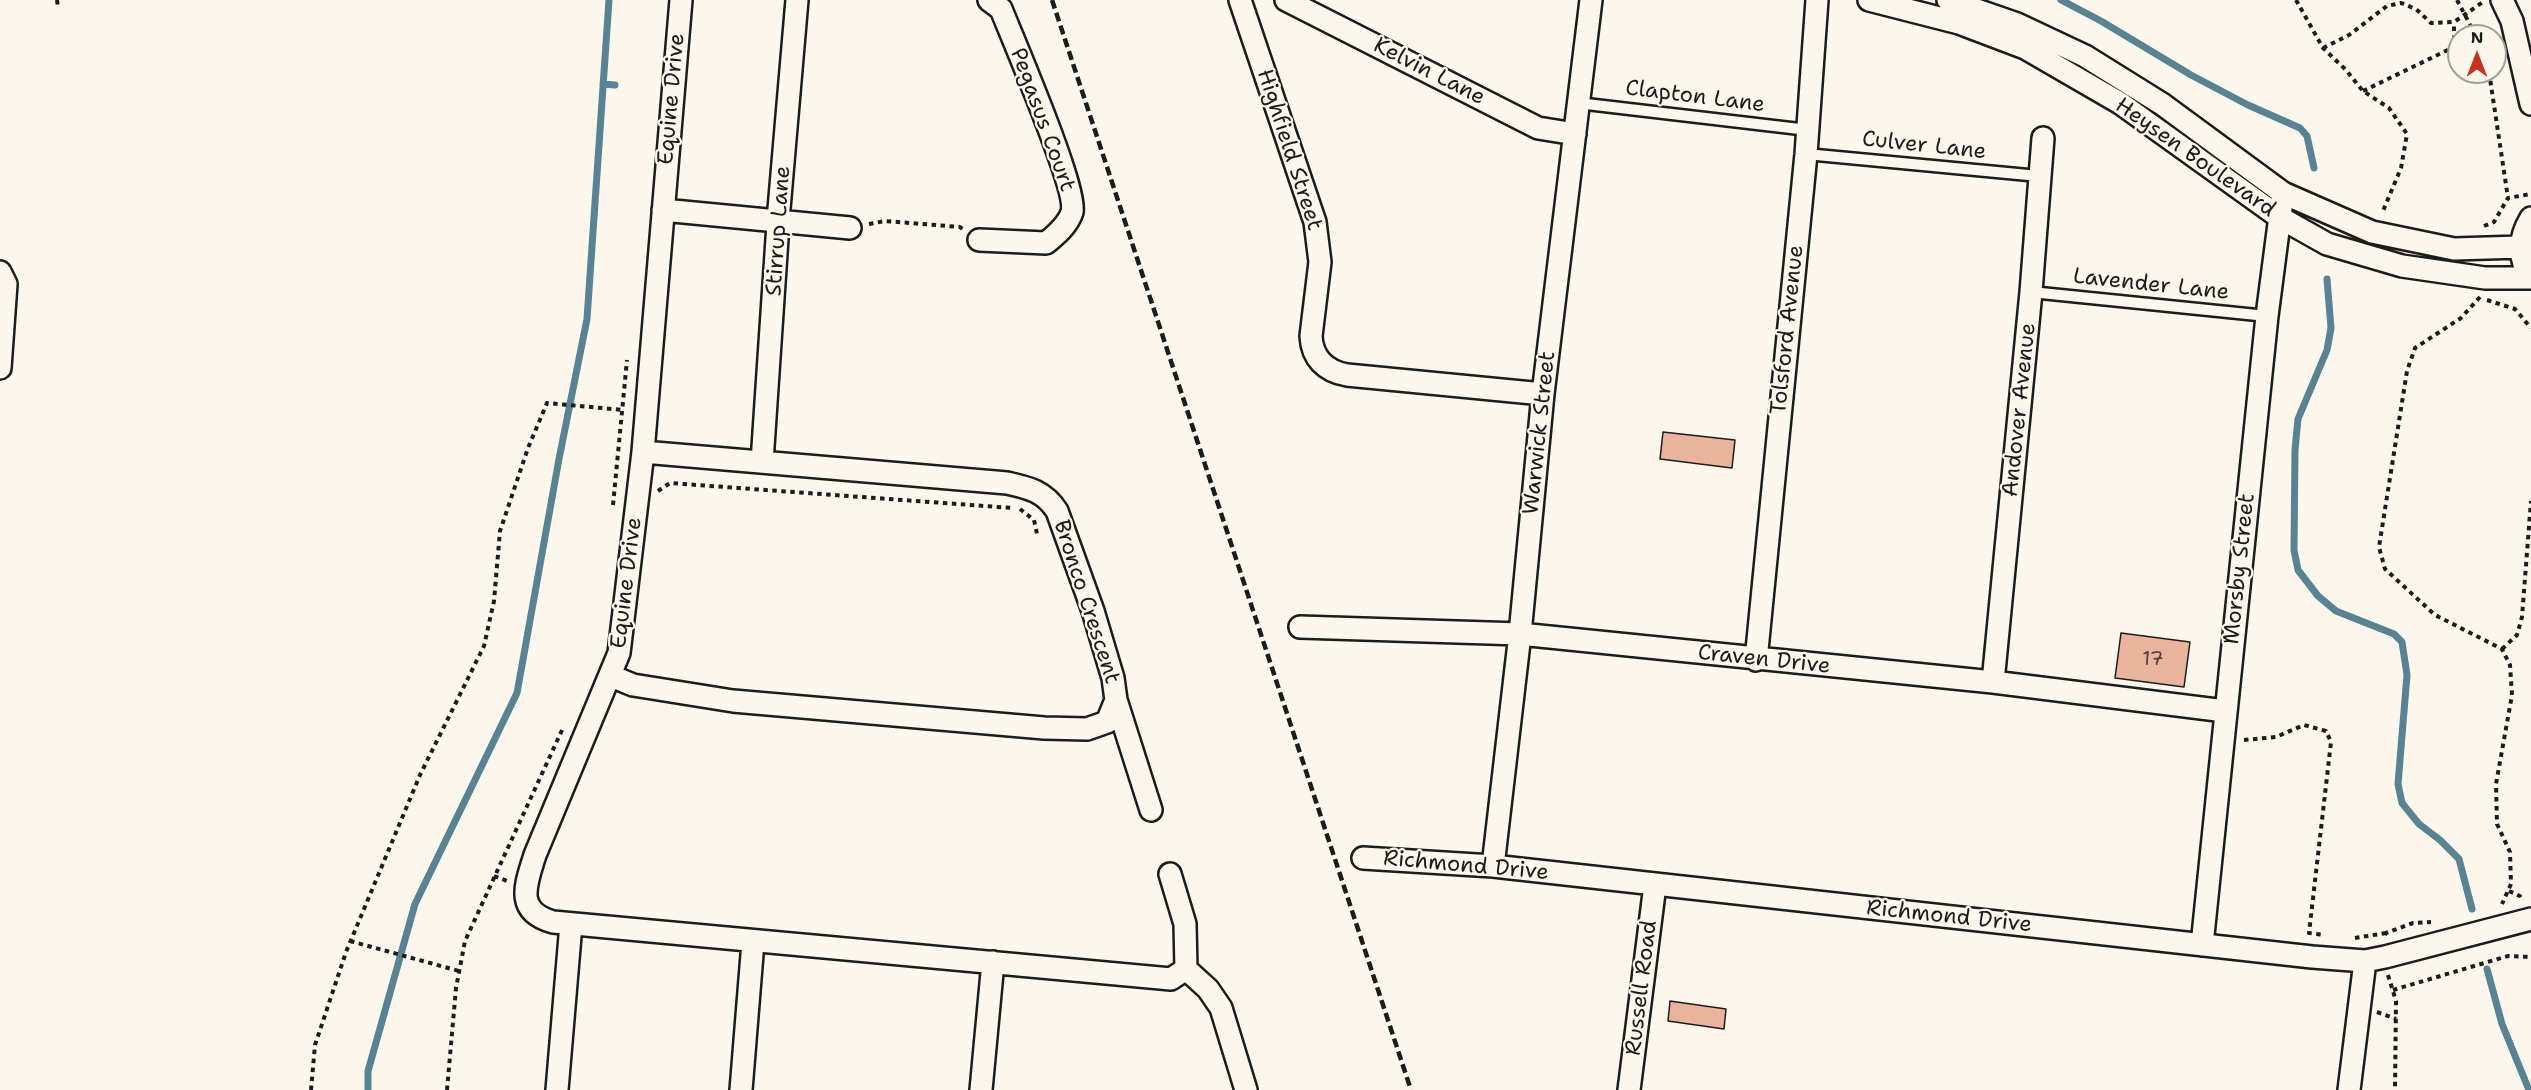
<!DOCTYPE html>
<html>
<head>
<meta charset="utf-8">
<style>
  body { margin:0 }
  #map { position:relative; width:2531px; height:1090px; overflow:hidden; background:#fbf7ec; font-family:"Shantell Sans",sans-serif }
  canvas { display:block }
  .north { position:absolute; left:2447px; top:24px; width:60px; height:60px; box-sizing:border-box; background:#fbf7ec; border:2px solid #a29f99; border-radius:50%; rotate:0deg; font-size:16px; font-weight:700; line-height:24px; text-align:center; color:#1c1c1c }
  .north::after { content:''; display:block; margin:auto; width:21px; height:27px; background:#c8321e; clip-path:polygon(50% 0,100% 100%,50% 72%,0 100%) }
</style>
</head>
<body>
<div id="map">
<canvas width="2531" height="1090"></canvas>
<div class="north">N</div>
</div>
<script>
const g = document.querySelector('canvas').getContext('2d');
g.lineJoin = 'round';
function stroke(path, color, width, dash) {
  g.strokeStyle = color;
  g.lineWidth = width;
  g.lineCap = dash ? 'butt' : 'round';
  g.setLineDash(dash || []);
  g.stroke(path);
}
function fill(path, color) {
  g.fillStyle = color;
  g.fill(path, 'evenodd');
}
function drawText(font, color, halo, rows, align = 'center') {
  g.font = font + ' "Shantell Sans",sans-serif';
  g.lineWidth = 4.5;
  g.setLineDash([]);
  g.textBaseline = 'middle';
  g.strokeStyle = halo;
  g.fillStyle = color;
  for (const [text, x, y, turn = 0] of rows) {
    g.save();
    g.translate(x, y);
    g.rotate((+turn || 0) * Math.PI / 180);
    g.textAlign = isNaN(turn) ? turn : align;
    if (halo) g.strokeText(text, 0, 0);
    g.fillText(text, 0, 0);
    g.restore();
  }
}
stroke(new Path2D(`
  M2061 0 2101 21 2191 75 2248 105 2300 128 2307 136 2314 168
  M603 84 615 85
  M2327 279 2331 328 2327 350 2298 419 2295 450 2294 550 2298 570 2318 596 2336 611 2394 634 2402 642 2407 675 2398 784 2402 803 2419 824 2440 840 2459 859 2472 909
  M2487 969 2502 1024 2529 1090
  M368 1090V1071L415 904 517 693 559 459 587 319 609 0`), '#598393', 7);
const building = new Path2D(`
  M1663 432 1735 440 1732 468 1660 459Z
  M2121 633 2190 642 2184 687 2115 678Z
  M1670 1001 1726 1009 1724 1029 1668 1021Z`);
fill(building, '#e9b39e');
stroke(building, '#1c1c1c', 1.5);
const lane = new Path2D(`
  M1578 103 1808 130
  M1806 154 2039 176
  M2031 292 2267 316`);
const street = new Path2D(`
  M681 0 643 452 619 653 535 855C526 884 514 911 553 922L1171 979 1186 969
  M1240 0 1315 222 1320 262 1311 336C1312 358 1325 371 1347 375L1543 394
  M1286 0 1538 128 1575 134
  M1869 0 1959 23 2025 48 2120 103 2279 217 2327 244 2402 266 2485 278H2531
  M1948 0 2017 24 2085 56 2162 104 2283 193 2372 232 2454 249 2520 247
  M2502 0 2512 21 2531 104
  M663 210 850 228
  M2531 218C2519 238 2517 257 2531 277
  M979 240 1046 243C1056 235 1068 225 1072 212 1078 190 1013 39 1001 9L989 0
  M0 272 6 284 0 368
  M762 462 779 209 797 0
  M1300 627 1520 634 1993 682 2225 711
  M1756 660 1806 154 1817 0
  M611 676 633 685 733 701 1044 728 1087 729 1107 722 1116 700 1113 678 1093 611 1057 511C1044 491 1029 488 1007 483L643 452
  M1993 682 2031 292 2043 138
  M1116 700 1151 810
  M1363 858 1493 866 2312 957 2365 961 2385 957 2531 919
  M1493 866 1520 634 1543 394 1591 0
  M1170 874 1185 924 1186 969 1208 989 1221 1008 1246 1090
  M2202 945 2267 316 2283 193
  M557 1090 571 924
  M741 1090 753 942
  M981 1090 993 962
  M1629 1090 1655 885
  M2349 1090 2365 961`);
stroke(lane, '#1c1c1c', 15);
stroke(street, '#1c1c1c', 26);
stroke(new Path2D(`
  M57 0 58 7
  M2296 0 2323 48 2346 70 2363 91 2389 108 2407 134 2401 168 2383 211
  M2457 0 2476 36
  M2323 48 2349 35 2387 6 2401 3 2416 9 2431 23 2454 22 2483 2
  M2489 72 2508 198
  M2363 91 2454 47V22
  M869 224 885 221 960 227 964 230
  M2484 226 2494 222 2508 198 2531 194
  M2480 297 2461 318 2415 348 2407 371 2379 547 2385 569 2435 615 2502 649 2510 665 2512 695 2496 784 2497 824 2510 852 2511 884 2502 904
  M2487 300 2515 309 2531 328
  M658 491 670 483 1012 508
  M613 505 627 360
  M1020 509 1034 520 1037 534
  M2502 649 2517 635 2522 617 2531 501
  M2244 740 2276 737 2304 725 2326 731 2331 742 2309 933 2324 935
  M494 876 507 881
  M2509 891 2520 896 2522 900
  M2385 935 2386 933 2413 923 2431 922
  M2355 938 2386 933
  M350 941 459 971
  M2388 975 2396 1001 2395 1090
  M2393 990 2508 956 2531 957
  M2377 1012 2396 1019
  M311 1090 315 1045 346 952 420 775 484 646 494 601 500 531 528 448 547 403 623 410
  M447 1090 456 988 465 941 563 728`), '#1c1c1c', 4, [4.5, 4.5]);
stroke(lane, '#fbf7ec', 10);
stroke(street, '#fbf7ec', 21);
stroke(new Path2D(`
  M1052 0 1411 1090`), '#1c1c1c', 4.5, [9, 4.5]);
drawText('20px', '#4f423c', null, [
  ["17",2153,660]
]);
drawText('22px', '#1c1c1c', '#fbf7ec', [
  ["Kelvin Lane",1429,72,27],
  ["Clapton Lane",1695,97,7],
  ["Equine Drive",672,99,-85],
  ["Pegasus Court",1042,120,70],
  ["Culver Lane",1924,146,6],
  ["Highfield Street",1289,150,72],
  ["Heysen Boulevard",2195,158,35],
  ["Stirrup Lane",779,231,-86],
  ["Lavender Lane",2151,285,6],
  ["Tolsford Avenue",1788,330,-84],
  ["Andover Avenue",2020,410,-84],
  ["Warwick Street",1540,433,-84],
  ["Morsby Street",2240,569,-84],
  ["Equine Drive",627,583,-83],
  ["Bronco Crescent",1086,602,72],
  ["Craven Drive",1764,660,6],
  ["Richmond Drive",1466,866,5],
  ["Richmond Drive",1949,917,6],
  ["Russell Road",1642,988,-83]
]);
</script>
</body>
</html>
